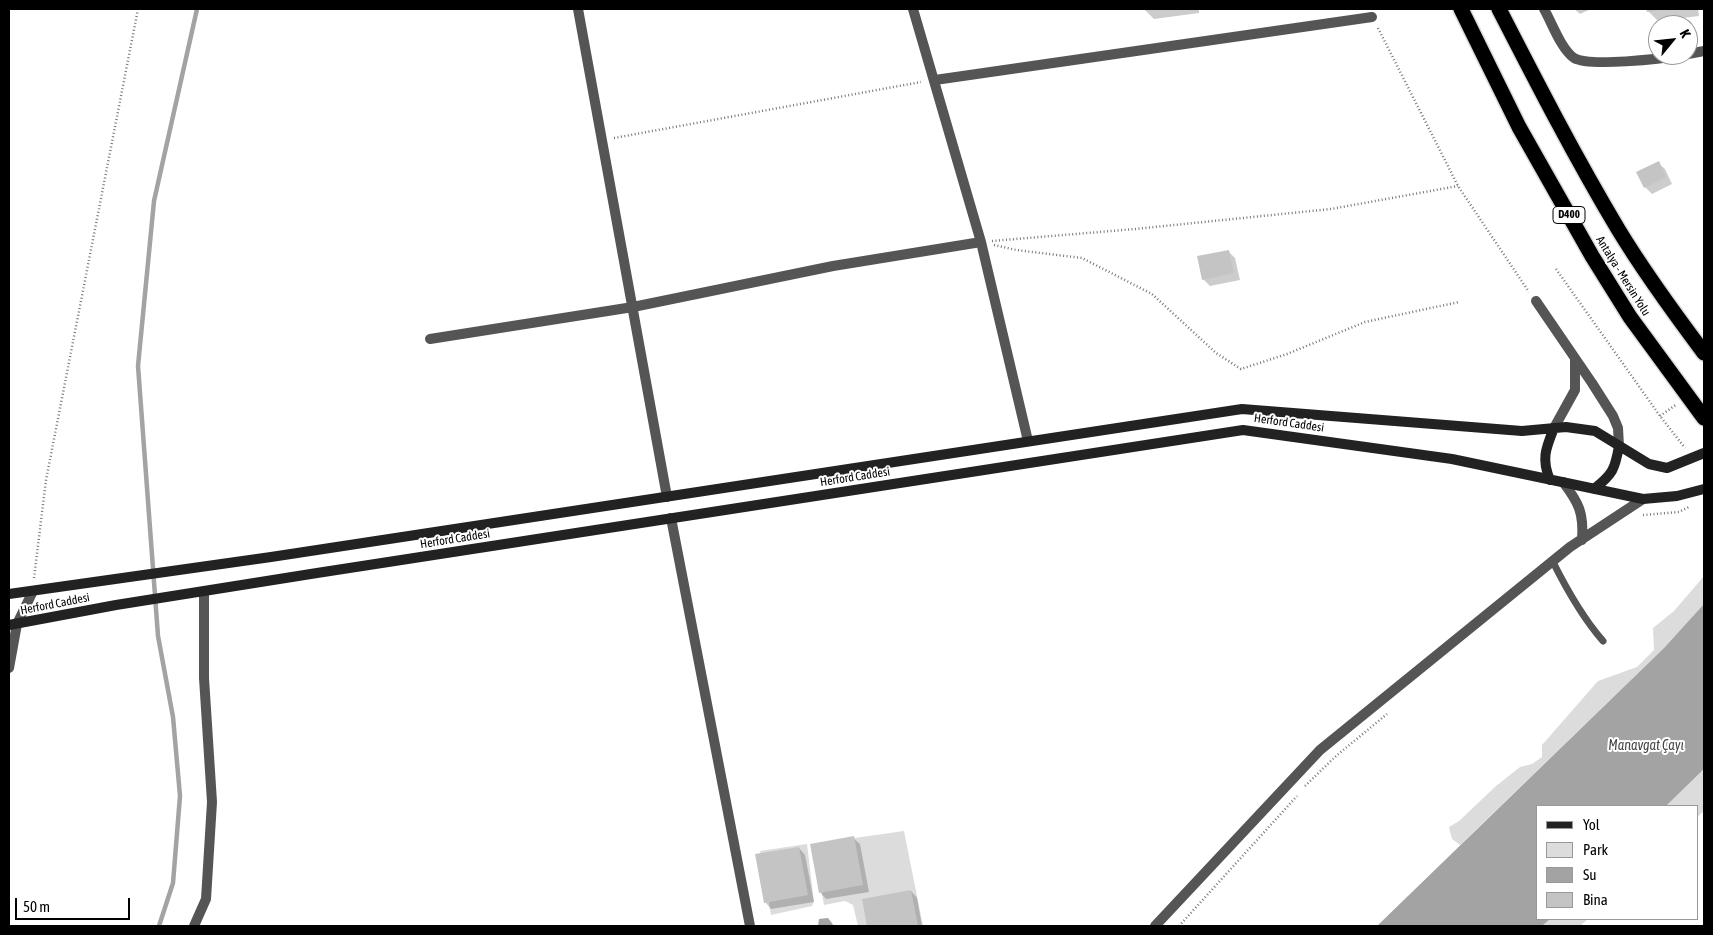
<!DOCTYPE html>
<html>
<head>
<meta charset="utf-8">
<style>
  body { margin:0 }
  #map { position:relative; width:1713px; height:935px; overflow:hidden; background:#fff; font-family:"Asap Condensed",sans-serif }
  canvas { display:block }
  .frame { position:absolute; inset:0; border:10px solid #000; pointer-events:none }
  .legend { position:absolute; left:1536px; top:805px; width:162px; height:115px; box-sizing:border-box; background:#fff; border:1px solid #999; margin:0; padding:6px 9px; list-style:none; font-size:15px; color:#000 }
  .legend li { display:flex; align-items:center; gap:10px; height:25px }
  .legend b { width:25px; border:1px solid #999 }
  .north { position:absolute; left:1648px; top:15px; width:50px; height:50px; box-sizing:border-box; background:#fff; border:1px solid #999; border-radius:50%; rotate:62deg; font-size:14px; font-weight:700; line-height:20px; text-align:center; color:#000 }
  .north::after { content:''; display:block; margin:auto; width:18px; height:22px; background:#000; clip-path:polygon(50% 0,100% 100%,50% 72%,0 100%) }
  .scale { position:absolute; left:15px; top:898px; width:115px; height:22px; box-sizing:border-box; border:2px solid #000; border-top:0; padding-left:6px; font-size:15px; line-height:18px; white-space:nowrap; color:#000; -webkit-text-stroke:4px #fff; paint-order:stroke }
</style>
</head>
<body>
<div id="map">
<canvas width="1713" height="935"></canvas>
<div class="frame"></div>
<ul class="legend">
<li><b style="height:6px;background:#222"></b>Yol</li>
<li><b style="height:14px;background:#dcdcdc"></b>Park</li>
<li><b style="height:14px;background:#a3a3a3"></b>Su</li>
<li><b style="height:14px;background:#c4c4c4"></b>Bina</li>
</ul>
<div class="north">K</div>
<div class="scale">50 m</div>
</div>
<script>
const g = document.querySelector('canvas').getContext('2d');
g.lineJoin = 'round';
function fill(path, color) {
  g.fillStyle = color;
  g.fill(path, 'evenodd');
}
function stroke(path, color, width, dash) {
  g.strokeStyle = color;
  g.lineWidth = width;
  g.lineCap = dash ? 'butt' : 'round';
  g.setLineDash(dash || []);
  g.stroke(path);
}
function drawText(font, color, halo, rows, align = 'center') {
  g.font = font + ' "Asap Condensed",sans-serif';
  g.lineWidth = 4;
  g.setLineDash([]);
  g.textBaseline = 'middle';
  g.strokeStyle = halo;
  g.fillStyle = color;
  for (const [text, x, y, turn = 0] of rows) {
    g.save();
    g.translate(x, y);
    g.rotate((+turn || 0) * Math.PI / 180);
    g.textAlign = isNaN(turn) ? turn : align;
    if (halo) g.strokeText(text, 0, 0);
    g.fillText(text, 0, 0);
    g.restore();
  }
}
fill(new Path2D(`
  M1704 576V604L1664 648 1460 845 1452 839 1449 827 1459 821 1496 786 1520 767 1532 764 1542 757V745L1598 681 1637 667 1654 650 1653 628 1674 611Z
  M1702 771 1704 772V811L1697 817V806H1666Z
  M904 831 923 926H858L853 905 845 901 824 905 812 844Z
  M807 844 814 902 812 906 771 915 760 851Z
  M1550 919H1588L1580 926H1542Z`), '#dcdcdc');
fill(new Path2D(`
  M1704 604V769L1666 806H1537V919H1550L1542 926H1377L1664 648Z
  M828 918 834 926H818L819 919Z`), '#a3a3a3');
fill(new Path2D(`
  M1144 9H1199V13L1154 19Z
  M1574 9H1591L1580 14Z
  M1648 9H1698L1699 16 1658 21 1648 11Z
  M1658 163 1665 169 1672 184 1652 194 1645 187Z
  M1228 251 1235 258 1240 280 1210 286 1203 279Z
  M853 838 860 844 869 892 826 899 820 892Z
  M799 848 805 855 814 902 771 909 765 902Z
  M911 891 917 898 922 926H869L864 900Z`), '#0003');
stroke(new Path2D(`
  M159 926 173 883 180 796 173 717 158 636 138 366 154 201 197 9`), '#a3a3a3', 4.5);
fill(new Path2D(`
  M1646 9H1660V10L1647 12Z
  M1659 161 1666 177 1644 188 1636 172Z
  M1229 250 1234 273 1202 280 1197 256Z
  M854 836 863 885 819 893 810 844Z
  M799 847 808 895 764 903 755 854Z
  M911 890 918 926H867L862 899Z`), '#c4c4c4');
const highway = new Path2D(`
  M1461 9 1519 127 1592 256 1630 317 1704 418
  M1499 9C1537 83 1575 157 1618 229 1644 272 1674 313 1704 353`);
stroke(highway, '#dbdbdb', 18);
stroke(new Path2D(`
  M1378 28 1458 186 1529 292
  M614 138 921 82
  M992 241 1135 229 1331 209 1458 186
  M994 245 1016 250 1082 258 1152 294 1216 353 1241 369 1287 354 1365 322 1459 302
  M1556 269 1660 416 1685 448
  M1660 416 1677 404
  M1643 515 1679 512 1689 507
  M34 578 46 480 138 9
  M1305 786 1336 756 1387 714
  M1179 926 1297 796`), '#777', 2.5, [1, 2.5]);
stroke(new Path2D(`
  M1553 562C1567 590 1582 617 1603 641`), '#555', 7);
stroke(new Path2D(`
  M578 9 667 497
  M913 9 981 242 1028 441
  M1544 9C1552 23 1561 49 1574 58 1589 67 1662 59 1681 55
  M1688 54 1704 51
  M935 80 1372 17
  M1536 301 1592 383 1613 416 1618 428 1619 446
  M430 339 633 307 833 266 981 242
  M1554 428 1575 390V358
  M1563 482C1579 503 1584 513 1582 540
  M671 518 750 926
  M9 668 17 624 33 591
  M194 926 206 899 212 802 204 678V592
  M1155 926 1320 750 1570 547 1643 499`), '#555', 10);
stroke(new Path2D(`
  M1550 480C1541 459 1546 448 1554 428
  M1594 489C1613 474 1615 469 1619 446
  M9 594 271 557 1242 409 1522 431 1566 427 1595 431 1649 464 1667 468 1704 453
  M9 625 116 605 317 573 1243 430 1452 459 1643 499 1677 496 1704 489`), '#222', 10);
stroke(highway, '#000', 15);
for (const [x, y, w] of [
  [1569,215,32]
]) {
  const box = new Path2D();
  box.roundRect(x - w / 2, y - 8.5, w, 17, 4);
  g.fillStyle = '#fff';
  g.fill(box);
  stroke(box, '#000', 1);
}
drawText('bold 11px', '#000', null, [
  ["D400",1569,215]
]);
drawText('12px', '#000', '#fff', [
  ["Antalya - Mersin Yolu",1623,276,58],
  ["Herford Caddesi",1289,423,8],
  ["Herford Caddesi",855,477,-9],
  ["Herford Caddesi",455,539,-9],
  ["Herford Caddesi",55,604,-11]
]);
drawText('italic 14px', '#444', '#fff', [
  ["Manavgat Çayı",1646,746]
]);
</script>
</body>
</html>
